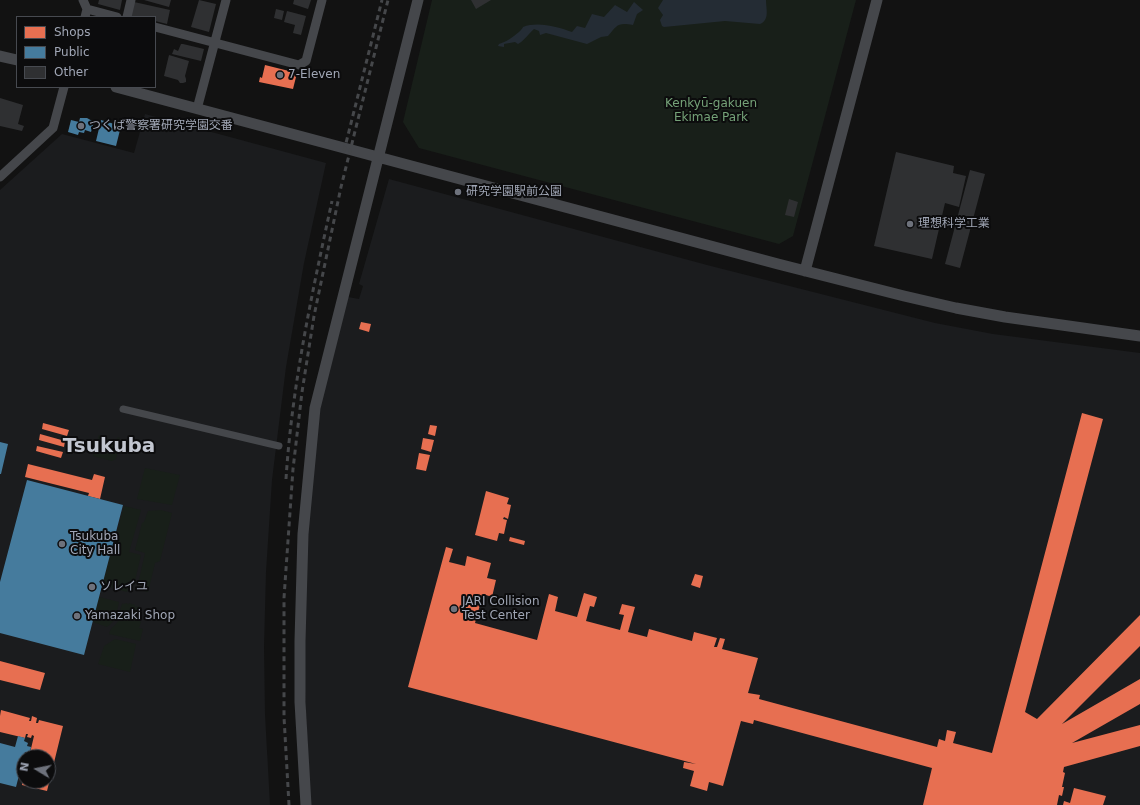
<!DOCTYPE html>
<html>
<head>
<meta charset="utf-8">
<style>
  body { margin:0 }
  #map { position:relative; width:1140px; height:805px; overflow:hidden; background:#121212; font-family:"DejaVu Sans",sans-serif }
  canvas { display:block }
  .legend { position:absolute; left:16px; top:16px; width:140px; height:72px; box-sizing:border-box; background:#0c0c0d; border:1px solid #474a50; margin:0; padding:5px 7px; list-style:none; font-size:12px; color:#a0a6b5 }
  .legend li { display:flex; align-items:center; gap:8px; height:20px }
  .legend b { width:20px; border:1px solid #474a50 }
  .north { position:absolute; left:16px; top:749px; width:40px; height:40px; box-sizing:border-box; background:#0c0c0d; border:1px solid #474a50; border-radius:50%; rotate:280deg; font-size:11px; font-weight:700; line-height:16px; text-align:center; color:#a0a6b5 }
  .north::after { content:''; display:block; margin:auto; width:14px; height:18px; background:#6e727c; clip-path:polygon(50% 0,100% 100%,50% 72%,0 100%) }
</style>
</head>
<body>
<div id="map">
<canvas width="1140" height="805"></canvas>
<ul class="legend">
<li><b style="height:11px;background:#e76f51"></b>Shops</li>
<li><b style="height:11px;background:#457b9d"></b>Public</li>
<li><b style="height:11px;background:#2f3032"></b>Other</li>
</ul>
<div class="north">N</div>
</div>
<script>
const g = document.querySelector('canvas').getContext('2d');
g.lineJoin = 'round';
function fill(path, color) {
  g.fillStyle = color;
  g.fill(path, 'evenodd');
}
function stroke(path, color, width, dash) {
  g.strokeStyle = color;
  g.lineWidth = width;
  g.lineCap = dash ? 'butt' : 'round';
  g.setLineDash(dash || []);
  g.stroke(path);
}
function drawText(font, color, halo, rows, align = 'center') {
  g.font = font + ' "DejaVu Sans","Noto Sans JP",sans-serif';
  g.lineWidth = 4;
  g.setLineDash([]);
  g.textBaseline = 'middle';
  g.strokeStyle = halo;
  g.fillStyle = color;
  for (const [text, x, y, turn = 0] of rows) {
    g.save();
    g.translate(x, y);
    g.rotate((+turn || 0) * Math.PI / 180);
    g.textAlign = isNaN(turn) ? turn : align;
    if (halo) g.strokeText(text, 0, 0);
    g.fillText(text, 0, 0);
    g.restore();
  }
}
fill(new Path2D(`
  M145 114 326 163 304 263 286 367 272 480 266 572 264 647 265 714 270 805H0V190L62 134 134 153ZM24 757H48V781H24Z
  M389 179 707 265 935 323 993 334 1140 353V805H310L304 669 306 548 320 407 348 297 359 299 363 286 359 284Z`), '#1b1c1e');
fill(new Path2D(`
  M432 0H856L793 236 779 244 419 148 403 122Z
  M99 435 102 436 103 438 114 441 119 437 120 441 116 459 112 461 93 456Z
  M145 468 180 475 172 505 137 499Z
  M124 506 141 510 129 552 141 555 134 585 129 587 127 592 102 585Z
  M161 510 172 513 160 561 155 563 148 592 141 590 142 585 138 584 145 553 135 550 142 523 144 522 148 511Z
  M99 597 119 602 115 620 107 627 93 622Z
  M123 603V604L127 603 128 605 129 603 132 604 131 606 133 604 135 605V607L139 606 136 618 141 622 139 628 143 629 140 641 109 634C111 626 115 627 118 621 121 615 119 608 123 603Z
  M115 639 136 644 130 672 98 664 104 646Z`), '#181f19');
fill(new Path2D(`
  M663 0H766C766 9 770 20 760 24L725 21 664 27 662 26 660 20 663 15 658 8Z
  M634 2 643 10 637 14 633 25C618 22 617 25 608 36L601 37 587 44 546 33 540 35 539 31 534 29C528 34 525 40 518 44L515 42 504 44V47L498 46 499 44C506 42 513 37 519 32 520 31 523 28 523 27 538 21 558 27 572 32L577 26 585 28 592 14 604 17 615 5 627 12Z`), '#242c34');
fill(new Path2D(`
  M265 65 297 73 293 89 259 82 260 77 262 78Z
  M361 322 371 324 369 332 359 329Z
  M1082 413 1103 419 1025 712 1037 719 1140 615V646L1062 724 1140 679V704L1072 743 1140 725V746L1064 767 1063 772 1065 773 1062 787H1064L1062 796 1059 795 1057 805H923L932 768 754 720 753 724 741 721 723 786 709 782 707 791 690 786 694 771 683 768 684 762 696 764 408 687 446 547 453 549 449 562 465 566 467 556 491 563 487 578 496 580 492 597 483 594 475 623 537 640 549 594 558 597 555 611 577 617 584 593 597 597 594 607 590 606 586 621 620 630 624 615 619 614 622 604 635 607 628 632 647 637 649 629 692 641 694 632 717 638 714 647H717L720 638 725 639 722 649 758 658 748 693 760 695 759 699 937 747 939 739 945 741 947 730 956 732 953 743 992 753Z
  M43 423 69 430 67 436 42 429Z
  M430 425 437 426 435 436 428 434Z
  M40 434 65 441 64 447 39 440Z
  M423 438 434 440 431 452 421 449Z
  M37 446 63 452 61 458 36 451Z
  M419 453 430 455 426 471 416 469Z
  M28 464 92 480 94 474 105 477 100 499 88 496 89 493 25 477Z
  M486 491 509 498 507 504 511 505 508 519 504 517 503 519 507 520 504 534 499 533 497 541 475 535Z
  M510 537 525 541 524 545 509 541Z
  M695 574 703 576 700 588 691 585Z
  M0 661 45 673 40 690 0 680Z
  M1 710 30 718 29 721H31L32 716 37 718 36 723H38L39 720 63 726 47 791 22 785 23 778 24 781H48V757H29L34 736 32 735 31 738 27 737 28 734H26L25 738 0 732V716Z
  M1074 788 1106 796 1103 805H1063L1064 801 1070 803Z`), '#e76f51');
fill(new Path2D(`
  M80 118H87L94 122 91 132 85 130 84 133 79 132 78 135 68 132 71 120 79 122Z
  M101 120 121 126 116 146 96 141Z
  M0 442 8 444 1 474H0Z
  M27 480 123 505 84 655 0 633V582Z
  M18 736 25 738 24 741 28 743 27 746 31 747 30 753 25 752 16 787 0 783V743L15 747Z`), '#457b9d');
fill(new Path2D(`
  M99 0H122L120 10 98 4Z
  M144 0H171L169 7Z
  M199 0 216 4 209 32 191 27Z
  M294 0H311L308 9 293 4Z
  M471 0H491L476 9Z
  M134 2 170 10 167 24 155 21V17H138L131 16Z
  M276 9 284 11 282 20 274 18Z
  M287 11 306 16 301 35 293 33 295 25 284 22Z
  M181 44H183L204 49 201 61 172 54 174 49 178 51Z
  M169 55 189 61 185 76 186 79V82L183 83H180L178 80 164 76Z
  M0 98 23 105 18 124 24 126 22 131 0 126Z
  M896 152 954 166 953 173 966 176 959 207 945 203 932 259 874 246Z
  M970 170 985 174 960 268 945 264Z
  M789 199 798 202 794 217 785 215Z`), '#2f3032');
stroke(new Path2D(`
  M123 409 279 446`), '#45474b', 7);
stroke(new Path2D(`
  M83 0 87 9 85 17
  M87 9 117 17
  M127 17 131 0
  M155 27 299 65 306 61 322 0
  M197 109 226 0
  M0 177 53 128 64 87`), '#45474b', 9);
stroke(new Path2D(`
  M0 56 17 60
  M116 87 778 264 904 296 956 308 1005 317 1140 336
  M805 271 877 0
  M306 805 300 702V641L303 534 315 408 418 0`), '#45474b', 11);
stroke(new Path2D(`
  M344 151 382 0
  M286 479C292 385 312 293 332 201
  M289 805 284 717V598L293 469 302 392 314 316 341 187 388 0`), '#45474a', 3, [5, 4]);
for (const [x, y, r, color] of [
  [280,75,4,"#6e727c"],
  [81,126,4,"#6e727c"],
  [458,192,4,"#6e727c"],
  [910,224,4,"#6e727c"],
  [62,544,4,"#6e727c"],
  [92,587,4,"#6e727c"],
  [454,609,4,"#6e727c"],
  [77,616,4,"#6e727c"]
]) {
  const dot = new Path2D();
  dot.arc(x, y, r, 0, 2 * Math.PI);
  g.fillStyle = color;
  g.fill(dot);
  stroke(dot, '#0c0c0d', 1.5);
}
drawText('12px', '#a0a6b5', '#0c0c0d', [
  ["7-Eleven",288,75],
  ["つくば警察署研究学園交番",89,126],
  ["研究学園駅前公園",466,192],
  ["理想科学工業",918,224],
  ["Tsukuba",70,537],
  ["City Hall",70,551],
  ["ソレイユ",100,587],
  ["JARI Collision",462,602],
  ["Test Center",462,616],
  ["Yamazaki Shop",85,616]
], 'left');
drawText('12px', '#75a278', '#0c0c0d', [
  ["Kenkyū-gakuen",711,104],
  ["Ekimae Park",711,118]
]);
drawText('bold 20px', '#c2c6d0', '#0c0c0d', [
  ["Tsukuba",109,447]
]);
</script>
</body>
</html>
